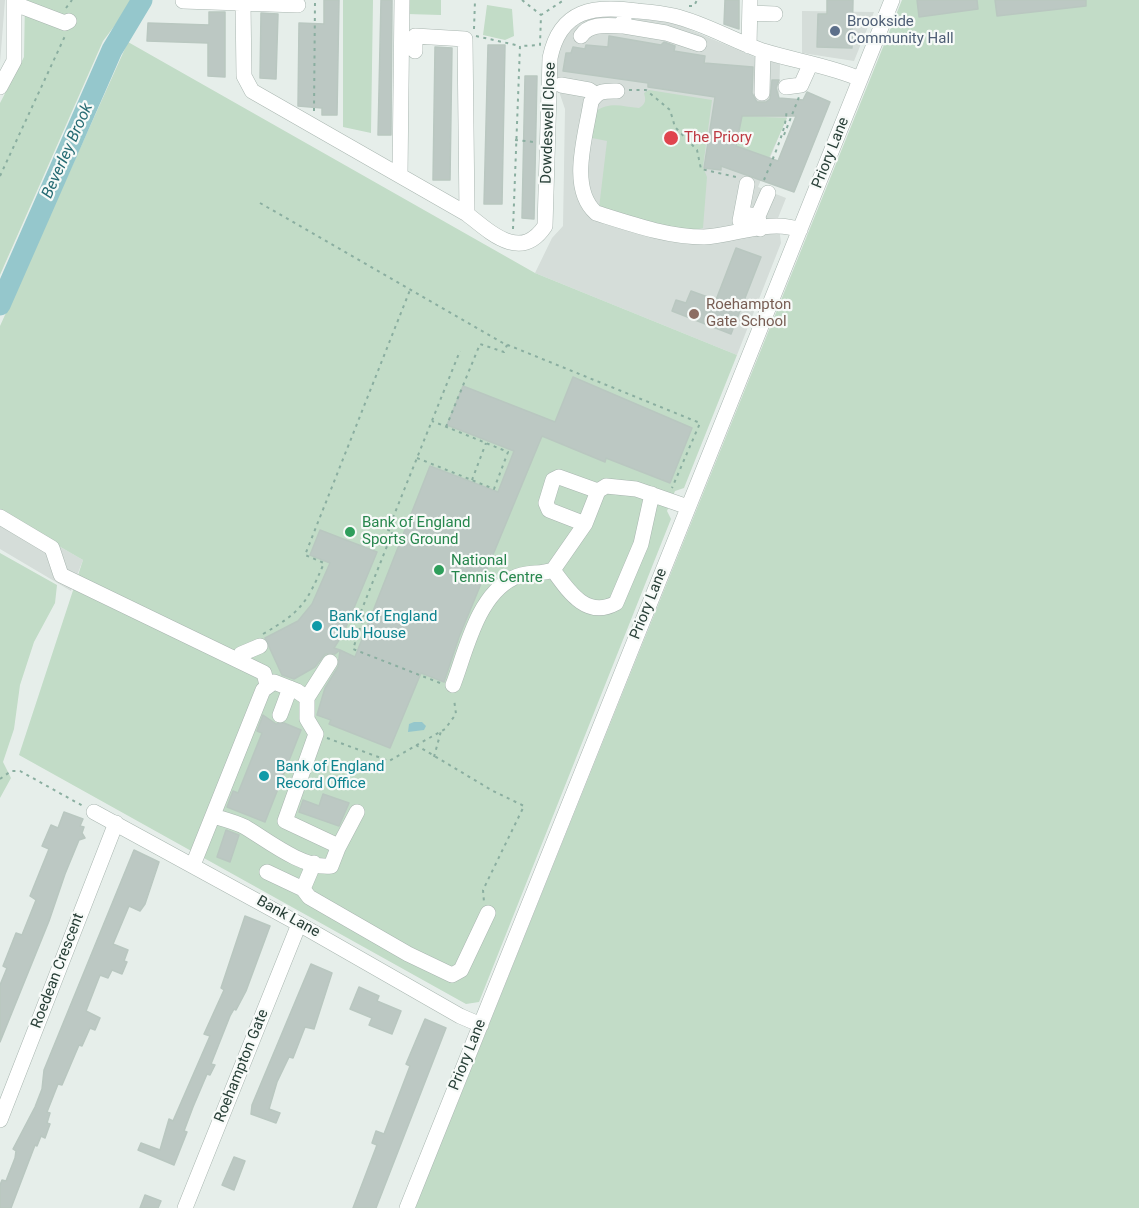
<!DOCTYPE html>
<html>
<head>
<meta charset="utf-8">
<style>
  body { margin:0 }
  canvas { display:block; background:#e6eeea }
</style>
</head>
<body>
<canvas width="1139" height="1208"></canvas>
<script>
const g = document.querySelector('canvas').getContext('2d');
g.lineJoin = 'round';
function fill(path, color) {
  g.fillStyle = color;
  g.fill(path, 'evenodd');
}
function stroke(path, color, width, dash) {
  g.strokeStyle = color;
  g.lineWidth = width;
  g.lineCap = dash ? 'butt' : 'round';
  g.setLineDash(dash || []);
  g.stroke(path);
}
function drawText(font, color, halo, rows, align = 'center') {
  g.font = font + ' Roboto,sans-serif';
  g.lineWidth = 4.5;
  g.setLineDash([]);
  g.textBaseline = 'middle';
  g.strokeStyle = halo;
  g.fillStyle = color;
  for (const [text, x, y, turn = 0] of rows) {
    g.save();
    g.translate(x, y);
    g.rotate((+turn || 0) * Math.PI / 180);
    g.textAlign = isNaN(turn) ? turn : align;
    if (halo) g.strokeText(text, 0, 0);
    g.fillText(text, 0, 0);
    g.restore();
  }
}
fill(new Path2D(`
  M0 0H5L0 63Z
  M802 11 874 12 854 61 802 53Z
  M591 15 672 22 757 58 780 64 779 98 791 99V107L758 187 786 198 778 218 781 243 737 355 535 273 552 238 563 226 565 109 555 80 557 52 564 34Z
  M0 512 83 560 71 591 0 549Z`), '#d5ddd9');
fill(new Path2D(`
  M25 0H134L103 41 0 275V103L24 57Z
  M343 0H373L371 133 343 127Z
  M407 0H441V15L407 14Z
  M902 0H1139V1208H415Z
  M487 5 512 9 514 36 505 40 483 35Z
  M128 42 535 273 737 355 684 488 675 491 667 511 671 519 479 1002 466 1004 19 755 83 560 0 512V326Z
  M649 90 712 100 703 167 707 177 703 228C668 237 632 220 599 208L607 141 592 138 596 111C611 101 623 107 639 108 646 104 646 100 644 93Z
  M742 116 787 118 769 158 736 146Z
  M0 553 57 585 55 603 34 642 20 685 14 729 3 762 11 778 0 798Z`), '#c2dcc7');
fill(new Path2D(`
  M414 722H422L426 726 424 730 408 732 409 724Z`), '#95c7cc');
stroke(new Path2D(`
  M0 305 112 50 142 0`), '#95c7cc', 21);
const building = new Path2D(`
  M324 0H339L337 115H322V108L298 106 299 23 324 24Z
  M381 0H392L391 135H378Z
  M725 0H739V29L724 24Z
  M827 0H853L852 48 817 47 818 14H827Z
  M917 0H977L978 9 919 17Z
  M995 0H1086V6L997 16Z
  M209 12H225V77L208 76V43L147 41 148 23 209 25Z
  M261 13 278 14 276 79 260 78Z
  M609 36 661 45 664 42 675 46 674 51 705 56 704 63 753 67 752 93 757 102H766L770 99 772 80H779L776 88 779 98 803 100 807 92 830 102 794 192 721 166V170L704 168 715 97 648 87V83L563 71 566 53H571L573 47 585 49 586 45 608 47ZM742 116H796L778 161 736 146Z
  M488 45H505L502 204H484Z
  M435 47 452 48 450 180H433Z
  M525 76H537L534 219 522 218Z
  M736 248 761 257 731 334 672 311 676 300 686 303 691 291 716 300Z
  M573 377 692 428 670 483 606 458 605 462 542 436 459 637 444 682 421 673 390 748 329 724 331 720 317 715 325 688 338 667 340 650 355 657 430 466 498 492 514 451 447 425 463 386 555 422Z
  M320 530 377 552 344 632 334 648 340 650 335 654H325L315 667 294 679 282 675 265 638 298 621 312 604 330 563 310 555Z
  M263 715 276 724 284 723 301 730 265 822 227 807 233 791 238 793 262 733 257 731Z
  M323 794 349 803 339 826 299 812 303 800 319 806Z
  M64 812 83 819 80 826 84 827 82 833 85 838 79 840 65 874 49 921 0 1042V985L7 968 3 966 16 933 22 935 36 900 30 896 49 849 42 846 51 825 58 828Z
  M226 830 239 835 230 862 217 857Z
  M134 850 159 862 145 904 140 911 129 906 113 944 128 950 124 961 127 962 122 974 112 970 108 978 100 975 86 1011 100 1018 95 1030 90 1028 82 1046 79 1045 62 1085 58 1084 47 1112 50 1113 47 1123 50 1124 45 1138 41 1136 37 1146 35 1145 11 1208H0V1185L2 1180 6 1181 15 1158 16 1151 13 1149 35 1107 42 1089 44 1070Z
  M245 916 270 926 246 991 236 1010 234 1009 230 1016 211 1064 215 1065 210 1075 207 1074 193 1107 184 1131 187 1132 174 1165 138 1150 141 1143 160 1150 169 1119 173 1121 210 1036 204 1034 224 990 221 988Z
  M311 964 332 973 314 1029 305 1027 293 1058 289 1057 277 1082 269 1109 280 1113 276 1123 251 1114 252 1105Z
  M359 987 379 996 377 1001 401 1011 392 1034 369 1025 372 1018 350 1009Z
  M425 1019 446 1028 376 1208H353L377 1145 372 1143 376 1131 384 1134 410 1066 406 1064Z
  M234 1157 245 1161 234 1190 222 1185Z
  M145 1195 161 1201 158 1208H140Z`);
fill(building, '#bcc8c3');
stroke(building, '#b9c7c0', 1.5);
const minor = new Path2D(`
  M183 1 298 5
  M243 3 244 76 252 91 467 214C491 233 521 262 545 226L550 58C560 9 594 5 637 11 649 12 662 13 674 16 704 23 734 41 763 51 795 61 831 66 860 79
  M15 7H23L65 23 69 21
  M750 13 775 14
  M624 26 666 33 699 44
  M581 36C590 22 609 26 624 26V18
  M749 46 750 0
  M415 51V36L465 39 467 214
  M561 85 589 90 595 94
  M0 87 14 61V0
  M786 87 801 85 810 65
  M617 91C605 91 598 90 591 102 586 135 568 188 596 213 631 224 668 237 704 237 735 236 770 218 800 230
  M762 93 763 51
  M400 175 402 0
  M742 214 758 216 760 229
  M758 216 768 193
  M740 221 747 184
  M0 517 52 548 61 575 264 673 267 685
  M585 524 549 510 546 503 553 480 559 477 598 491
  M553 570 585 524 598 491 606 486 636 489 688 507
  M239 660 241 654 260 646
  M453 685C466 651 477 596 513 578 526 571 540 575 553 570 569 592 587 619 616 603L641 544 652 494
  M307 698 330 662
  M280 715 290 688
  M94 812 299 924 460 1016 481 1025
  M338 848 357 812
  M314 863 303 889 309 897 408 954 452 975 461 970 488 913
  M193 865 263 690 274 682 297 691 307 698V719L316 734 285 821 334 844 338 848 331 866C303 869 267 840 245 827 235 822 223 819 213 816
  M267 872 303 889
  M0 1120 116 823
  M185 1208 299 924
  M407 1208 892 0`);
stroke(minor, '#a9b6b0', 16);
stroke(new Path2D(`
  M522 0 541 15
  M689 6H694L697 0
  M66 8 72 0
  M474 29 475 0
  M476 36 520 46
  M629 90H646L670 110 675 127 697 150 701 169 736 177
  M314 111 315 0
  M784 135 799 97
  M515 140 534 142
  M0 176 65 36
  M764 180C770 165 789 124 786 110
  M260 203 503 343 700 423 672 488
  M513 229 520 46 540 45 541 15 564 0
  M446 427 480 344 504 352 507 345
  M417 458 494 489 508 452 432 421
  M472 480 486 443
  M263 634C301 612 307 603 324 563L305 555 410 290
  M440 683 353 649 364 616 360 614 393 531 388 530 460 351
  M327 738 389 761 445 729 456 714 454 699
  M416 745 493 791 524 806 483 890 484 902
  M434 757 441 731
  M0 779 11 771H20L83 806`), '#8aaea0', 2, [3, 4.5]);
stroke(minor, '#fff', 15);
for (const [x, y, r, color] of [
  [835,31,6,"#5c6f8a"],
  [671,138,8,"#e0444e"],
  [694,314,6,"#8d6e63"],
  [350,532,6,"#2e9e5b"],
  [439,570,6,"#2e9e5b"],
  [317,626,6,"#0f9aa8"],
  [264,776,6,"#0f9aa8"]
]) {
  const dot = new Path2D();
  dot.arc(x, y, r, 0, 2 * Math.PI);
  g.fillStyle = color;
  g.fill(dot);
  stroke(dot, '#f7faf8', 2);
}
drawText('15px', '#4e5e75', '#f7faf8', [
  ["Brookside",847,22],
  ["Community Hall",847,39]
], 'left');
drawText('15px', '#273e36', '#f7faf8', [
  ["Dowdeswell Close",549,123,-88],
  ["Priory Lane",831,153,-68],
  ["Priory Lane",649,604,-68],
  ["Bank Lane",288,917,29],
  ["Roedean Crescent",58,971,-69],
  ["Priory Lane",468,1055,-68],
  ["Roehampton Gate",242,1066,-68]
]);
drawText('15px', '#be3a42', '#f7faf8', [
  ["The Priory",684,138]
], 'left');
drawText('15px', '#785e54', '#f7faf8', [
  ["Roehampton",706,305],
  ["Gate School",706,322]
], 'left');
drawText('15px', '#27864d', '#f7faf8', [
  ["Bank of England",362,523],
  ["Sports Ground",362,540],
  ["National",451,561],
  ["Tennis Centre",451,578]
], 'left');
drawText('15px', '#0d838f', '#f7faf8', [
  ["Bank of England",329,617],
  ["Club House",329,634],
  ["Bank of England",276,767],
  ["Record Office",276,784]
], 'left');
drawText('italic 16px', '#276c74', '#f7faf8', [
  ["Beverley Brook",68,151,-66]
]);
</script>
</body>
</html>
